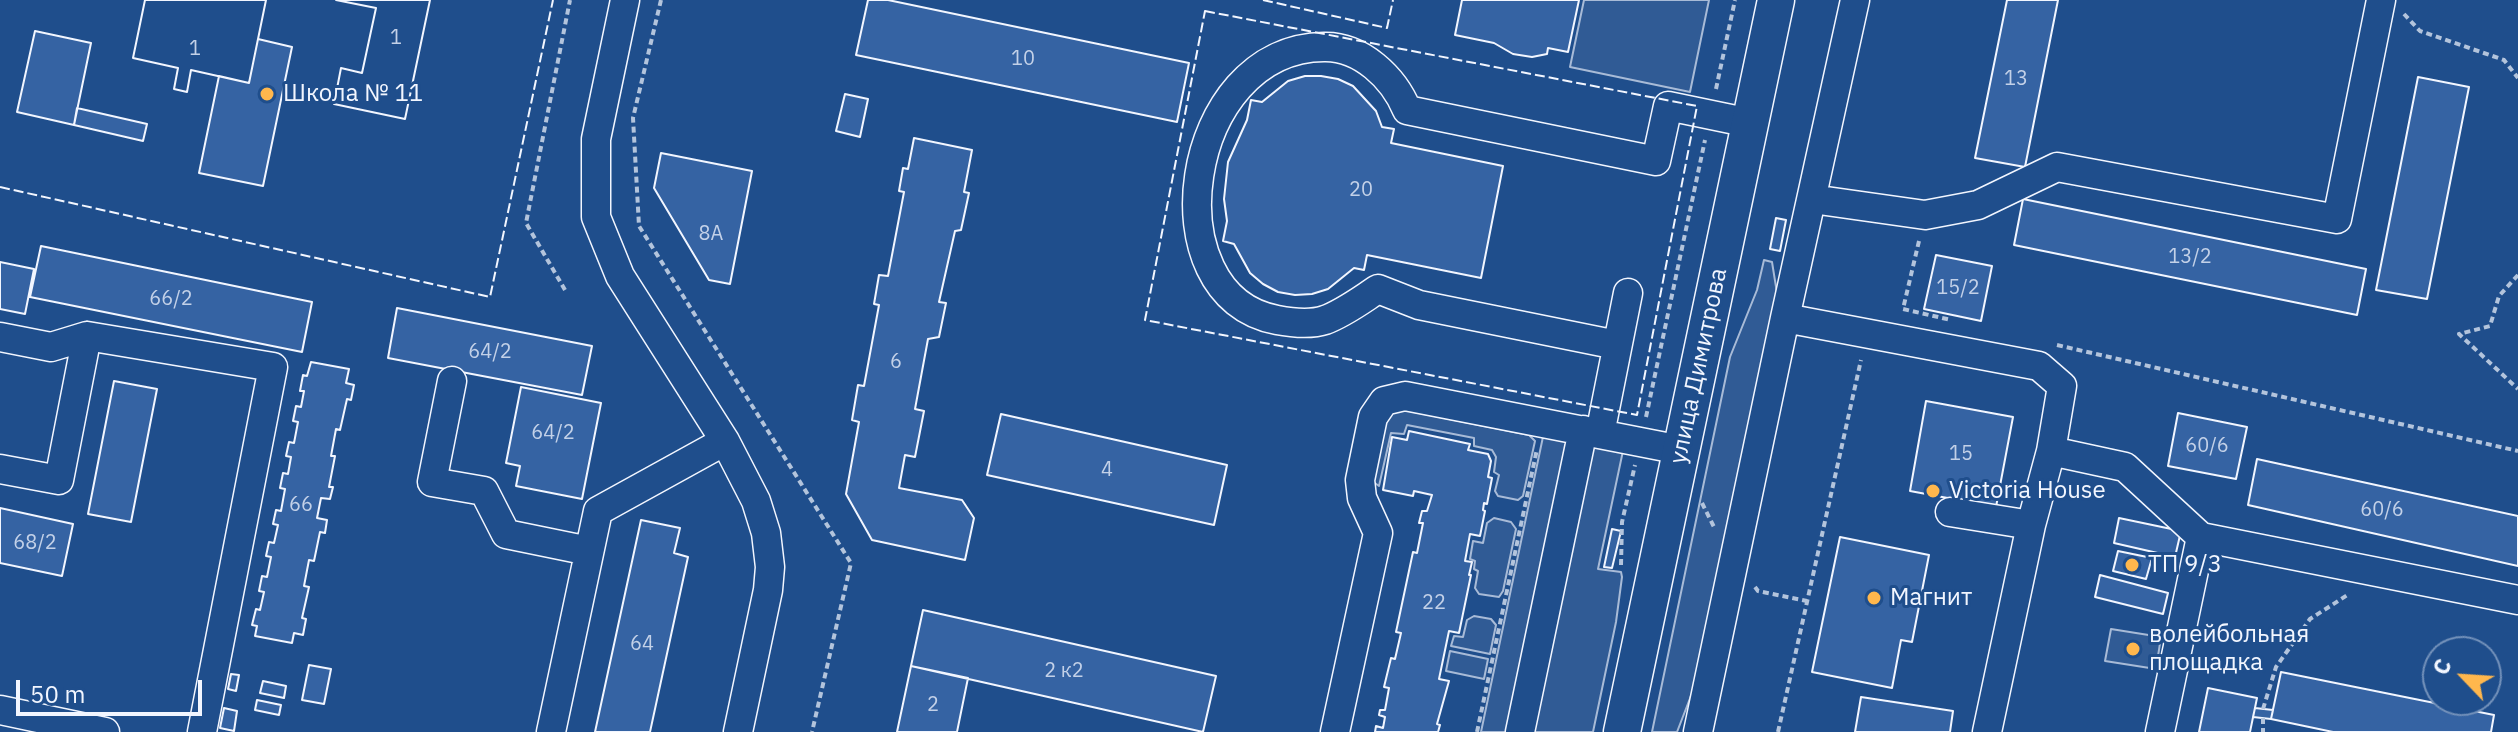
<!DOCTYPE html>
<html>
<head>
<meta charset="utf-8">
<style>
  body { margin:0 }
  #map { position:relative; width:2518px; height:732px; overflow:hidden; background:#1f4e8c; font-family:"IBM Plex Sans",sans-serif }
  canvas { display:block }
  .north { position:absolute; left:2422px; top:636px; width:80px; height:80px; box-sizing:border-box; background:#1f4e8c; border:2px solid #7391ba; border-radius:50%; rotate:295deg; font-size:22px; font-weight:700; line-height:32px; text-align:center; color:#f2f6ff }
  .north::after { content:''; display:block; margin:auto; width:28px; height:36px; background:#ffb74d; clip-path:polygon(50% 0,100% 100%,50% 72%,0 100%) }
  .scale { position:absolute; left:16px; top:680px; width:186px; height:36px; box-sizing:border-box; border:4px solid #f2f6ff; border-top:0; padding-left:10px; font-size:24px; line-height:28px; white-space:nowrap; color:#f2f6ff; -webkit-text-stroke:6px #1f4e8c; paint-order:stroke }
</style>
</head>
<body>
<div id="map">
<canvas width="2518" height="732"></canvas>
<div class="north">С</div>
<div class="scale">50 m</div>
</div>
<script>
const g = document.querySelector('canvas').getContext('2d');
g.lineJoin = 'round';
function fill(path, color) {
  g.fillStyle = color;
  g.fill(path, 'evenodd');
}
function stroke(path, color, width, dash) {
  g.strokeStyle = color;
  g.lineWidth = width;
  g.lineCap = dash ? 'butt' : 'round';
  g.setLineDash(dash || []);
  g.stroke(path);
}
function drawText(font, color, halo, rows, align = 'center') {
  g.font = font + ' "IBM Plex Sans",sans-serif';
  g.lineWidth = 6;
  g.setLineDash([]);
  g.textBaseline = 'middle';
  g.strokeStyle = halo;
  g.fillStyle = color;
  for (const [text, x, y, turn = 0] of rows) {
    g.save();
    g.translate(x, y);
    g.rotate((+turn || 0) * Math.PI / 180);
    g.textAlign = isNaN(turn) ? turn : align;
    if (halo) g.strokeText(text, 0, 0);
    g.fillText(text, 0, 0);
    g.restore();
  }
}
const built = new Path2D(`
  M1584 0H1709L1690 92 1570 67Z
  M1764 260 1772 262 1777 293 1694 688 1677 732H1652L1730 357 1757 290Z
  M1393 410H1404L1529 435 1535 441 1523 496 1518 500 1498 496 1495 491 1499 475 1494 472 1496 457 1492 450 1474 446V438L1407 425 1404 434 1391 433 1379 486 1372 481 1383 427Z
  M1544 432 1624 446 1598 569 1621 572 1622 577 1616 622 1593 732H1481Z
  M1494 518 1511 522 1516 529 1503 591 1499 597 1479 594 1475 588 1478 571 1474 569 1475 561 1470 559 1473 541 1483 543 1487 523Z
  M1474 616 1491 619 1496 625 1490 654 1451 646 1454 636 1463 637 1467 620Z
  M2111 629 2161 637 2156 669 2105 661Z
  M1450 651 1488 659 1484 679 1446 671Z`);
fill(built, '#305b95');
stroke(built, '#a8bbd7', 2);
const building = new Path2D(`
  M145 0H266L249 83 191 70 187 92 174 89 178 68 133 58Z
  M145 0H266L249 83 191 70 187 92 174 89 178 68 133 58Z
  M336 0H430L405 119 334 104 341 68 362 73 376 8Z
  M336 0H430L405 119 334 104 341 68 362 73 376 8Z
  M868 0H888L1189 63 1177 122 856 55Z
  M1462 0H1579L1568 52 1548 48 1547 54 1532 57 1513 54 1494 43 1455 35Z
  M2007 0H2058L2025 167 1975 158Z
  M35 31 91 43 74 125 17 112Z
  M258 39 292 47 263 186 199 173 219 76 249 83Z
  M1305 76H1321L1338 79 1353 86 1376 111 1382 127 1394 129 1391 143 1503 166 1481 278 1367 255 1364 270 1354 268 1328 289 1312 294 1295 295 1278 292 1263 284 1250 273 1234 244 1223 241 1227 221 1224 199 1228 162 1247 120 1251 100 1262 102 1288 81Z
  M2418 77 2469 87 2427 299 2376 290Z
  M845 94 868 99 860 137 836 131Z
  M77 108 147 124 143 141 74 125Z
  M914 138 972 150 964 192 969 193 961 230 955 231 939 302 946 303 939 337 928 339 915 409 924 411 915 457 905 455 899 488 962 500 974 518 965 560 872 540 846 494 859 422 852 420 858 385 864 386 879 305 874 304 879 275 888 276 904 192 899 191 903 168 908 169Z
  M661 153 752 171 730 284 709 280 654 188Z
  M2023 199 2366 269 2357 315 2014 245Z
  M1776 218 1786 220 1780 251 1770 249Z
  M41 246 312 302 302 352 30 297Z
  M1936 255 1992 266 1981 321 1924 309Z
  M0 262 34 269 25 314 0 309Z
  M397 308 592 346 582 395 388 358Z
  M311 362 349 369 346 383 354 385 351 400 347 399 340 430 336 429 331 456H335L329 487H333L330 499 321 498 317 518 327 520 325 533 320 532 314 561 309 560 304 586 309 587 302 618 306 619 303 635 294 633 292 643 255 636 257 626 252 625 256 609 260 610 264 592 259 591 262 576 267 577 271 557 266 556 269 542 274 543 278 525 273 524 276 510 281 511 285 489 280 488 283 473 288 474 291 457 286 456 289 442 294 443 298 422 293 421 296 406 301 407 304 391H300L303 375 307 376Z
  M114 381 157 389 131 522 88 514Z
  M521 387 601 403 582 499 516 486 520 466 506 463Z
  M1926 401 2013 417 1996 507 1910 491Z
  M2178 413 2247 427 2236 479 2168 466Z
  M1001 414 1227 465 1214 525 987 475Z
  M1409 431 1470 444 1468 450 1488 454 1491 461 1488 477 1492 478 1487 504 1484 503 1483 510 1485 511 1480 536 1470 534 1465 561 1472 562 1469 575H1471L1459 633 1449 631 1439 679 1449 681 1437 724 1440 725 1438 732H1375L1376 726 1383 728 1385 717 1379 715 1380 710H1385L1389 688 1384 687 1391 658 1395 659 1401 633 1396 632 1413 552 1417 553 1423 523H1419L1422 511H1427L1432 495 1414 491 1413 496 1383 490 1392 437 1407 440Z
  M2257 459 2518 516V566L2248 505Z
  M0 508 73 524 62 576 0 563Z
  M2119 518 2181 531 2175 557 2114 543Z
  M641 520 680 528 674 553 688 557 650 732H595Z
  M1612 529 1621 531 1612 568 1604 567Z
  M1840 537 1929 555 1912 642 1901 640 1892 688 1812 672Z
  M2118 551 2152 558 2146 579 2113 571Z
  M2100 575 2168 593 2163 614 2095 597Z
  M923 610 1216 676 1203 732 911 666Z
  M309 665 331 669 324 704 302 700Z
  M911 666 968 678 957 732H897Z
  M2281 672 2494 715 2491 732H2333L2271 719Z
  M231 674 239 675 236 691 228 689Z
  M263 681 286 686 284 698 260 693Z
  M2208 688 2257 698 2250 732H2199Z
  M1861 697 1953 711 1950 732H1855Z
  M257 700 281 705 279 715 255 710Z
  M224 708 237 711 234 731 220 728Z
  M2255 708 2273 710 2271 719 2253 717Z`);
fill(building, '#3563a3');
stroke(building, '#f2f6ff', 2);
const minor = new Path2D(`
  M625 0 596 139V217L620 276 725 441 756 501 766 533 770 567 768 590 738 732
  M1812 199 1925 215 1978 205 2057 167 2337 219 2381 0
  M1785 318 2039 366 2062 386 2051 451 2031 525 1987 732
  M0 337 51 347 87 336
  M1617 345 1419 305 1378 289C1361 300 1344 313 1325 320 1310 325 1293 323 1277 320 1149 297 1182 48 1324 47 1361 46 1394 78 1407 110L1656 161 1668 106 1750 123
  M452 381 432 482 484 491 506 534 589 551
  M1600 434 1628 293
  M2051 451 2125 467 2201 537
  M0 469 59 480 87 336 273 367 202 732
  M1950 512 2031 525
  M0 710 105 732
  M551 732 598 511 725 441
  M1335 732 1378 533 1362 498 1360 480 1373 417 1384 401 1405 396 1681 450
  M1520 732 1583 430
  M1698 732 1785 318 1855 0
  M2160 732 2201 537 2518 600`);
const major = new Path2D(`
  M1622 732 1776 0`);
stroke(minor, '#f2f6ff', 31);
stroke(major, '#f2f6ff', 39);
stroke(new Path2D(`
  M661 0 633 118 639 226 851 563 812 732
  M2404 14 2420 31 2504 60 2518 78
  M1716 89 1735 0
  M1919 241 1903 309 1951 320
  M2518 275 2499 296 2490 326 2459 334 2518 389
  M565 290 526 223 570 0
  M2057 345 2518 451
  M1646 417 1705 140
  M1702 503 1714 527
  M1621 565 1622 522 1635 465
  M1755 587 1758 591 1807 601
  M2263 709 2276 667 2310 619 2349 594
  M2263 718V732
  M1477 732 1537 449
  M1778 732 1861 360`), '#b3c4dc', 4, [6, 4]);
stroke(minor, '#1f4e8c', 28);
stroke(major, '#1f4e8c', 36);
stroke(new Path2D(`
  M1263 0 1387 28 1393 0
  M1205 11 1697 106 1637 415 1145 320Z
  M0 187 490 297 553 0`), '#f2f6ff', 2, [10, 4]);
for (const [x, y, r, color] of [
  [267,94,8,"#ffb74d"],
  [1933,491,8,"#ffb74d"],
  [2132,565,8,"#ffb74d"],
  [1874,598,8,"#ffb74d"],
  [2133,649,8,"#ffb74d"]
]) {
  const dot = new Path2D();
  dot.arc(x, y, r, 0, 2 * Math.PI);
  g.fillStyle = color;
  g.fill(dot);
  stroke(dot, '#1f4e8c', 3);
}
drawText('20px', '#c3d1e8', null, [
  ["1",396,38],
  ["1",195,49],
  ["10",1023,59],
  ["13",2016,79],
  ["20",1361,190],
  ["8А",711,234],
  ["13/2",2190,257],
  ["15/2",1958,288],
  ["66/2",171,299],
  ["64/2",490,352],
  ["6",896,362],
  ["64/2",553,433],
  ["60/6",2207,446],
  ["15",1961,454],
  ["4",1107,470],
  ["66",301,505],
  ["60/6",2382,510],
  ["68/2",35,543],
  ["22",1434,603],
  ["64",642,644],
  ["2 к2",1064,671],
  ["2",933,705]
]);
drawText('24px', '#f2f6ff', '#1f4e8c', [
  ["Школа № 11",283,94],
  ["Victoria House",1949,491],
  ["ТП 9/3",2148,565],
  ["Магнит",1890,598],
  ["волейбольная",2149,635],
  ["площадка",2149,663]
], 'left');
drawText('24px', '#f2f6ff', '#1f4e8c', [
  ["улица Димитрова",1699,366,-78]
]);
</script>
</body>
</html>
